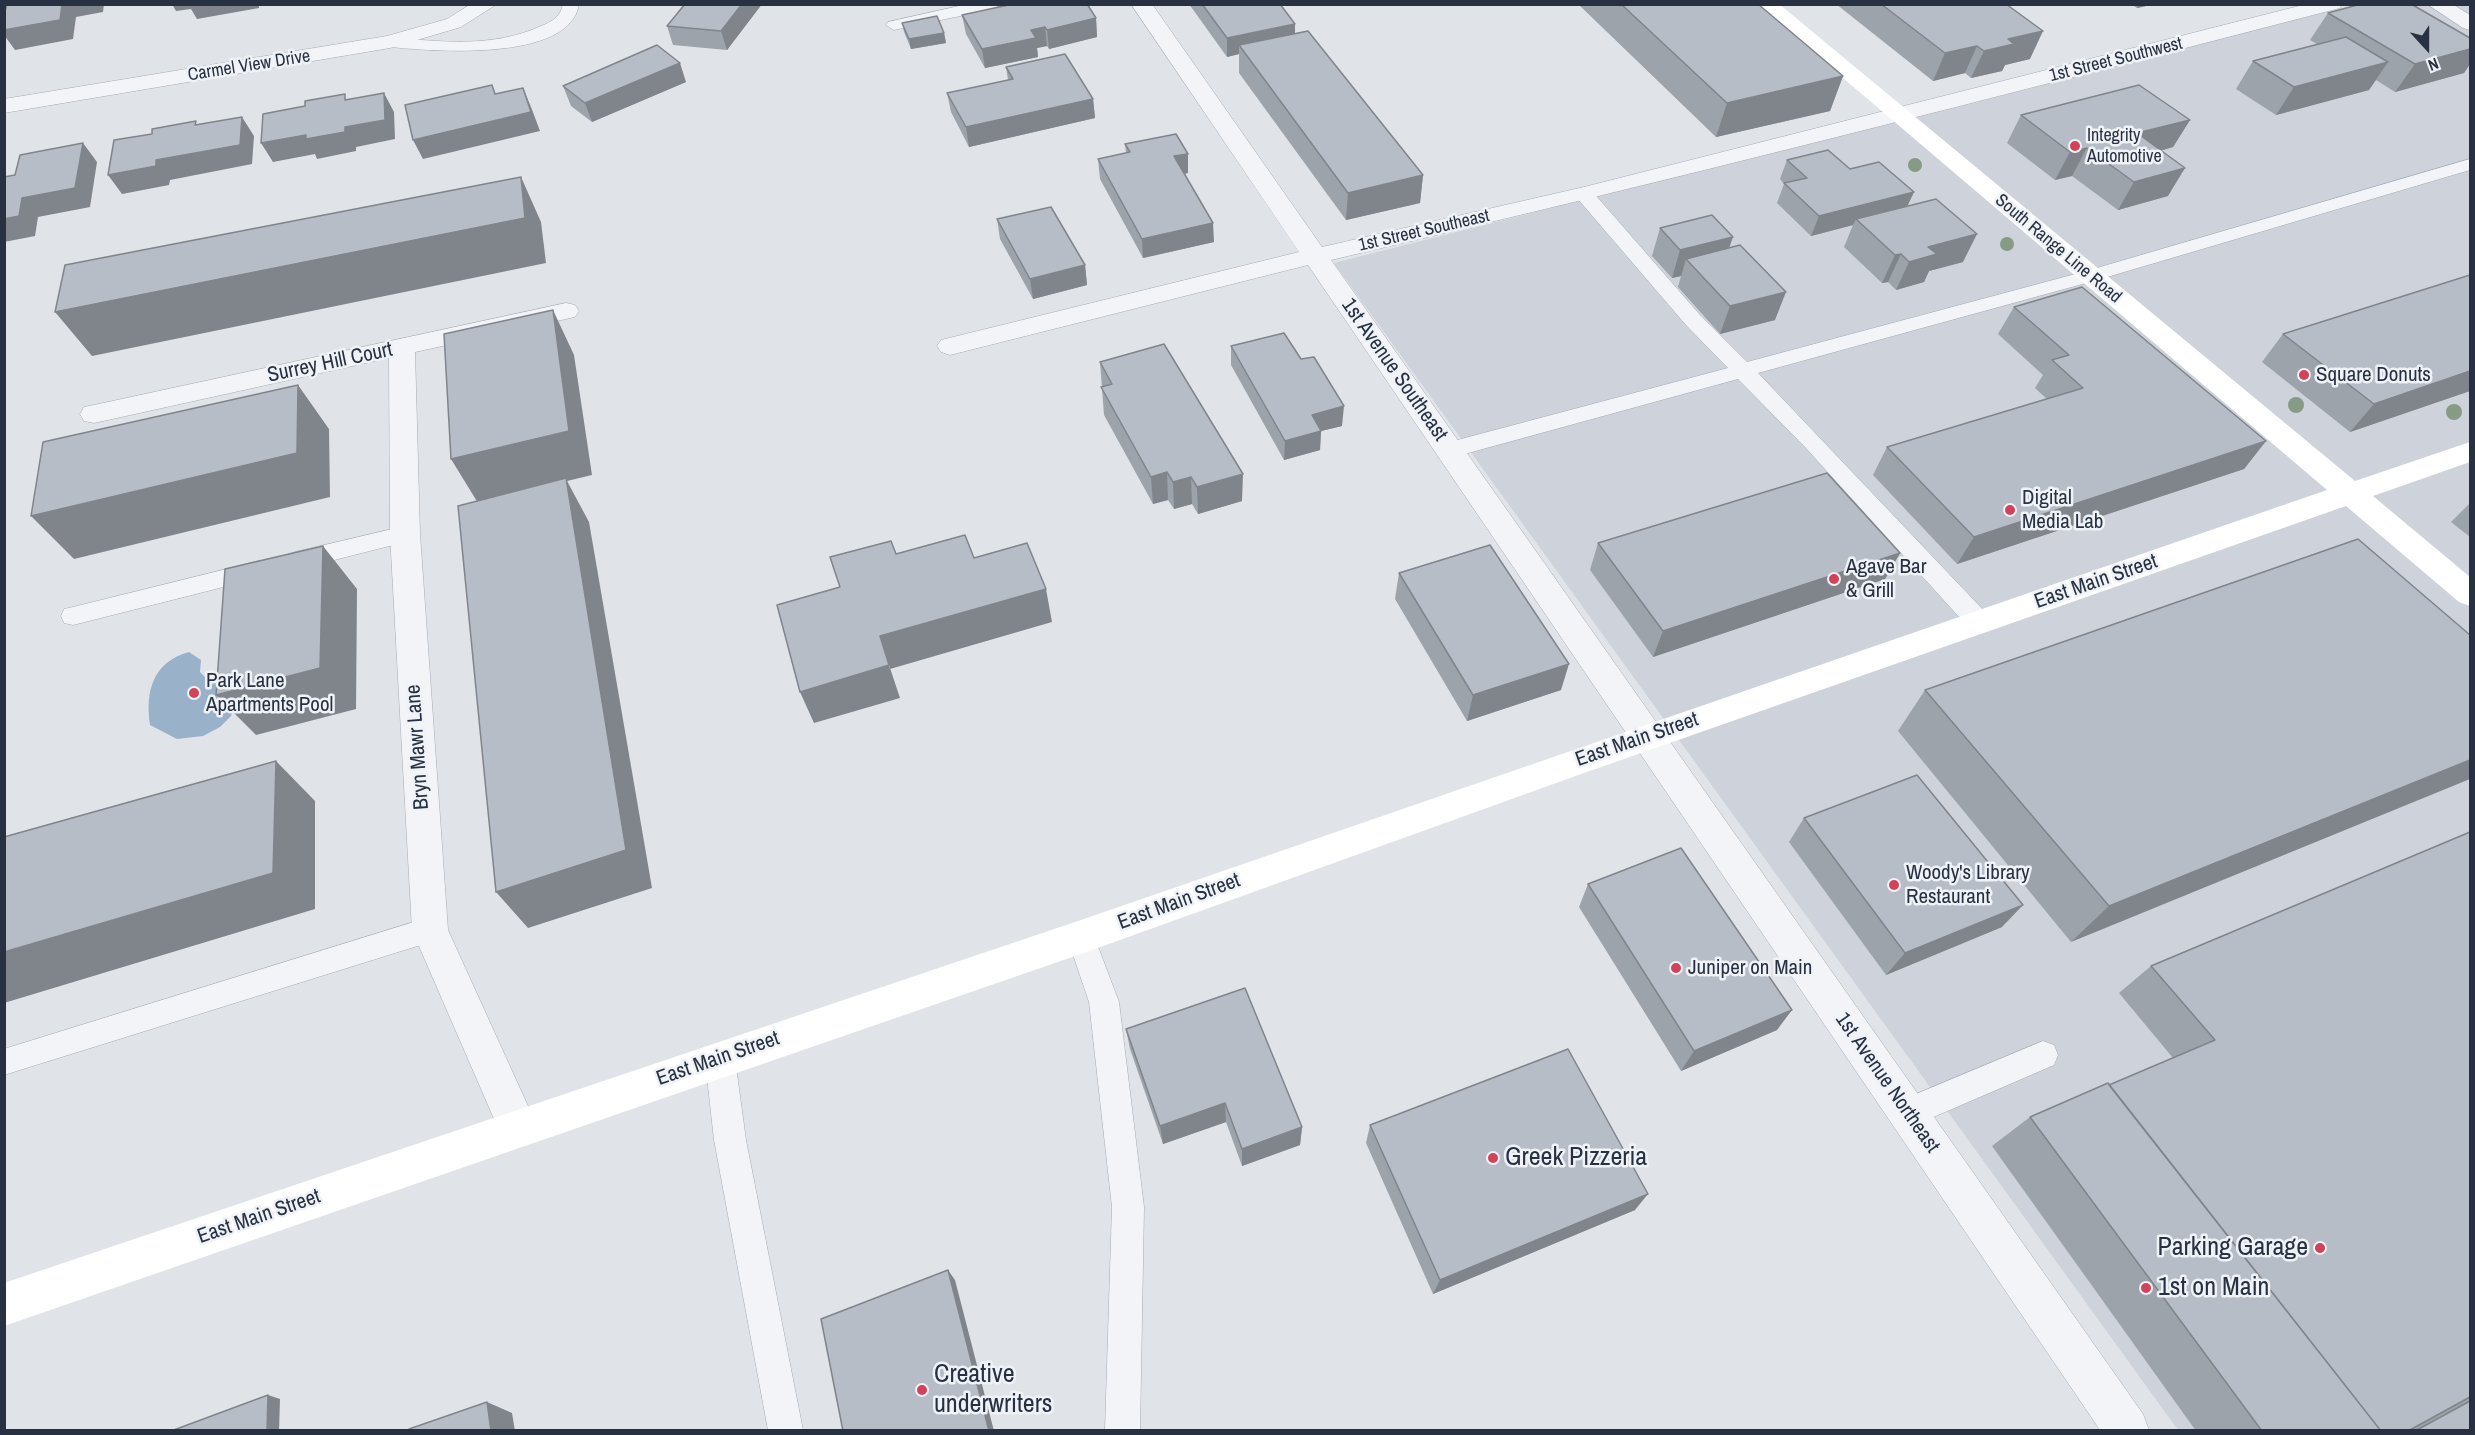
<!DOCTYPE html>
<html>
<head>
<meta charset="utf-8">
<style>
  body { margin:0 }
  #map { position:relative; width:2475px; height:1435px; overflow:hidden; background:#e0e4e9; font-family:"Archivo Narrow",sans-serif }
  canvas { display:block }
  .frame { position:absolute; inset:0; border:6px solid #283141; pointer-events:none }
  .north { position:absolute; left:2397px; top:18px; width:60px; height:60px; -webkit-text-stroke:4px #eff2f6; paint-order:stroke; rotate:159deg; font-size:16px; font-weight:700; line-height:24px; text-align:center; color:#283141 }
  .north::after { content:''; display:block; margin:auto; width:21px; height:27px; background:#283141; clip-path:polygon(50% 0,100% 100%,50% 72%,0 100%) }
</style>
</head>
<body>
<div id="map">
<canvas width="2475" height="1435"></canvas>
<div class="frame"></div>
<div class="north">N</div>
</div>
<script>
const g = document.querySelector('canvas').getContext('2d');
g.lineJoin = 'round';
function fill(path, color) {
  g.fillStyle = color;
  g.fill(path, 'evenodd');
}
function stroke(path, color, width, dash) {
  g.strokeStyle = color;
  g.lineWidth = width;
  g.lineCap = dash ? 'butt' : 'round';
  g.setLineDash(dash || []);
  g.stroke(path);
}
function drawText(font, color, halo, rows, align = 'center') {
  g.font = font + ' "Archivo Narrow",sans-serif';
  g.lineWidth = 5;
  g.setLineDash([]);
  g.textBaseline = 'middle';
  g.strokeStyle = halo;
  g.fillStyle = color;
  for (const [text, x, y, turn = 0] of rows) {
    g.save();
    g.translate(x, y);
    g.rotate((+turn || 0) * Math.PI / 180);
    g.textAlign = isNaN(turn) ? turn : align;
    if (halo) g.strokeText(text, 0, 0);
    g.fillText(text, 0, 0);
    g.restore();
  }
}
fill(new Path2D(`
  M2354 5H2470V1430H2178L1334 263Z`), '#ced3db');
fill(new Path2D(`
  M189 652 201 660 200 672 207 679 234 672 241 688 231 716 220 727 203 736 177 739 150 725C145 691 153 662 189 652Z`), '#9ab1ca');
const service = new Path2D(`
  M563 4H579C570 63 431 51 390 47L382 42 390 37C441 42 493 48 541 26 552 22 561 16 563 4Z
  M968 4H1001L993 9 894 30 886 25 888 22Z
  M2470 159V170L2097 280 1758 373 1988 615 1991 622 1988 629 1979 631 1970 629 1805 447 1738 379 1450 458 1442 455 1439 450 1442 445 1450 442 1728 368 1686 325 1577 198 1575 194 1577 190H1591L1700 315 1747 362 2083 272Z
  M405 526 413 528 417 534 413 540 295 570 287 567 283 561 287 555 295 552Z
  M259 561 267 564 271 570 267 576 73 625 64 623 61 616 64 609 73 607Z
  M430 917 440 921 444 930 440 939 4 1075V1049L7 1048Z
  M1081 924 1091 928 1119 1002 1144 1207 1140 1430H1105L1112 1207 1089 1002 1067 937 1071 928Z
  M2043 1041 2054 1045 2058 1055 2054 1065 1908 1128 1897 1124 1893 1113 1897 1102Z
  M720 1045 731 1049 735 1059 746 1140 803 1430H768L714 1140 705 1059 709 1049Z`);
const minor = new Path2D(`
  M471 4H497L461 27 390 48 4 113V99L387 36 447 19Z
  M1131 4H1152L1322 247 1584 187 2307 4H2343L2340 8C2005 95 1669 181 1331 260L2143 1414 2149 1430H2100L1308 265 950 355 941 352 937 346 941 340 1299 252Z
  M2427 4H2452L2470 15V30L2463 28Z
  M566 303 575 305 579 311 575 317 415 352 420 534 448 930 538 1128 532 1142 518 1148 504 1142 412 930 390 534 389 358 94 423 84 421 80 414 84 407 94 405Z`);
stroke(service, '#a5abb3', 1);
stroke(minor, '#a5abb3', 1);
fill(service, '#f3f4f7');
fill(minor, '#f3f4f7');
fill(new Path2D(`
  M1756 4H1779L2355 481 2470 442V462L2373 496 2470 577V606L2459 602 2346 506 1584 773 1081 954 4 1326V1283L1081 920 2327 490Z`), '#fff');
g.fillStyle = '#869a86';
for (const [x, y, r] of [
  [1915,165,7],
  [2007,244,7],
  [2296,405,8],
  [2454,412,8]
]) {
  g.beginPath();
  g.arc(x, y, r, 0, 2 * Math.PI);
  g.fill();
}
fill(new Path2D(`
  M685 4H762L727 50 673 45 667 26Z
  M1012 4H1087L1096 18 1097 37 1049 49 1047 46 1037 48 1038 57 985 68 966 34 962 15Z
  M1189 4H1280L1295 34 1423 175 1420 203 1346 220 1239 73V54L1227 57Z
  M1578 4H1758L1843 76 1830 111 1716 137Z
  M1836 4H2006L2030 59 2005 65 2002 71 1971 78 1965 73 1933 81Z
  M2131 4H2155L2137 8Z
  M2328 13 2470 38V64L2464 73 2395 92 2376 80 2369 90 2276 115 2236 89 2253 61 2317 44 2310 40Z
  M902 23 944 33 946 43 911 49 904 32Z
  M1006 67 1093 99 1095 118 969 147 951 112 947 93 1008 80Z
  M686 82 592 122 571 106 563 86Z
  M2021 115 2190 120 2173 147 2161 151 2168 196 2118 210 2072 176 2055 180 2007 143Z
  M1125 144 1188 173 1184 174 1214 242 1143 258 1100 179 1098 159 1126 153Z
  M1787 160 1850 169 1914 192 1907 206 1963 262 1929 271 1924 282 1896 290 1888 282 1882 283 1844 247 1853 225 1811 236 1777 203 1784 184 1780 179Z
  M997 219 1085 265 1087 285 1033 299 1000 239Z
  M1660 228 1729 248 1775 320 1720 334 1678 287 1681 276 1672 278 1652 256Z
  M2014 307 2266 441 2244 469 1957 564 1873 475 1887 447 2047 399 2035 388 2043 375 1998 334Z
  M2283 334 2470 391 2350 432 2262 362Z
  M1231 346 1301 359 1342 426 1321 431 1320 450 1284 460 1231 365Z
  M1100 362 1242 501 1198 514 1192 504 1174 509 1168 500 1153 504 1104 415Z
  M2470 503V537L2451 522Z
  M1598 543 1900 553 1885 579 1653 657 1590 570Z
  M1399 573 1561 690 1467 721 1395 599Z
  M2470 635 2071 942 1898 731 1925 690Z
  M1804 818 2002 927 1886 975 1789 842Z
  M2470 832V1431H2196L1992 1146 2030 1117 2109 1085 2173 1058 2119 993 2151 966Z
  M1588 884 1777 1030 1681 1071 1579 907Z
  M1126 1029 1302 1127 1300 1145 1242 1166 1226 1122 1163 1144 1130 1049Z
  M1370 1125 1635 1210 1433 1294 1366 1143Z`), '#9da3aa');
fill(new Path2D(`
  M62 4H104L103 12 76 17 73 39 15 50 4 35V30Z
  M172 4H259V8L197 19 191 9 176 11Z
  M742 4H762L727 50 721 31Z
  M2139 4H2155L2137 8Z
  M1096 18 1097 37 1049 49 1047 30Z
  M1295 24V43L1239 45V54L1227 57V38Z
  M1045 27 1047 46 1037 48 1038 57 985 68 982 49 1031 30Z
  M2043 31 2030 59 2005 65 2002 71 1971 78 1984 51 2008 39Z
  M944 33 946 43 911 49 909 39Z
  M1977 46 1965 73 1933 81 1945 53Z
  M2470 49V64L2464 73 2395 92 2415 64Z
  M2388 62 2369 90 2276 115 2294 87Z
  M680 63 686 82 592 122 585 103Z
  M1843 76 1830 111 1716 137 1727 103Z
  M523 88 531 107 540 131 423 159 413 140Z
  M384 93 394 112 395 139 356 147V151L317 159 315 154 273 162 261 143Z
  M1093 99 1095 118 969 147 966 127Z
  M242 117 254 136 252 164 170 180 169 185 122 194 108 175 156 160Z
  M2190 120 2173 147 2121 161 2137 133Z
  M83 143 97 162 90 207 38 217 35 236 4 242V219L22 198Z
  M2087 148 2072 176 2055 180 2070 152Z
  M1188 154V173L1174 176V156Z
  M2185 168 2168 196 2118 210 2134 182Z
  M1423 175 1420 203 1346 220 1348 193Z
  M521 177 541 222 546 263 92 356 55 312Z
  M1914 192 1905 211 1856 219 1853 225 1811 236 1819 216Z
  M1213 223 1214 242 1143 258 1142 239Z
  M1977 234 1963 262 1929 271 1924 282 1896 290 1909 262 1928 247Z
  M1733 237 1723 265 1686 259 1681 276 1672 278 1680 250Z
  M1901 254 1888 282 1882 283 1895 255Z
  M1085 265 1087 285 1033 299 1030 279Z
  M1786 292 1775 320 1720 334 1730 306Z
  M553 310 574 355 592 475 567 481 589 522 652 888 528 928 496 892 478 503 451 459Z
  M2470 371V391L2350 432 2374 404Z
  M298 385 329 429 330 497 74 559 31 516Z
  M1344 406 1342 426 1321 431 1320 450 1284 460 1285 441 1312 415Z
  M2266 441 2244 469 1957 564 1974 537Z
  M1167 472 1168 500 1153 504 1151 477Z
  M1243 474 1242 501 1198 514 1197 487Z
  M1191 477 1192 504 1174 509 1173 482Z
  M323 546 357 589 356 709 256 735 216 695Z
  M1900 553 1885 579 1653 657 1663 631Z
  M1046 589 1052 622 890 669 880 636Z
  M1569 664 1561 690 1467 721 1473 695Z
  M889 665 900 698 814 723 800 692Z
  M2470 760V779L2071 942 2109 906Z
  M276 761 315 801V909L4 1003V952Z
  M2023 905 2002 927 1886 975 1905 953Z
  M1792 1010 1777 1030 1681 1071 1694 1051Z
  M1225 1103 1226 1122 1163 1144 1160 1126Z
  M1302 1127 1300 1145 1242 1166V1149Z
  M1648 1194 1635 1210 1433 1294 1440 1280Z
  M948 1270 955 1280 994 1431H989Z
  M268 1395 280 1399 279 1431H267Z
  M487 1402 512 1413 515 1431H491Z`), '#80848b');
const building = new Path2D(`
  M7 4H62L60 20 4 30V15Z
  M685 4H742L721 31 667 26Z
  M1013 4H1087L1096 18 1047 30 1045 27 1031 30 1036 38 982 49 962 15Z
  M1202 4H1280L1295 24 1227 38Z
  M1621 4H1758L1843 76 1727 103Z
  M1881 4H2006L2043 31 2008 39 2014 44 1984 51 1977 46 1945 53Z
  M2361 4H2411L2470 38V49L2415 64 2328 13Z
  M937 16 944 33 909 39 902 23Z
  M1308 31 1423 175 1348 193 1239 45Z
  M2346 37 2388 62 2294 87 2253 61Z
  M657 45 680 63 585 103 563 86Z
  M1065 54 1093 99 966 127 947 93 1013 79 1006 67Z
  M492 85 495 94 523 88 531 112 413 140 405 105Z
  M2139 85 2190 120 2137 133 2185 168 2134 182 2087 148 2070 152 2021 115Z
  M384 93 385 120 345 127V132L306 139V135L261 143 263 114 305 106V101L345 94V100Z
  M242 117 240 145 156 160V166L108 175 114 140 152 134V129L196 121 195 125Z
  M1176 134 1188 154 1174 156 1213 223 1142 239 1098 159 1130 152 1125 144Z
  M83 143 75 188 22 198 19 216 4 219V177L15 175 20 155Z
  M1828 150 1850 169 1879 162 1914 192 1819 216 1784 183 1807 178 1787 160Z
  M521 177 525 218 55 312 65 265Z
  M1936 199 1977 234 1928 247 1937 254 1909 262 1901 254 1895 255 1856 219Z
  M1051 207 1085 265 1030 279 997 219Z
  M1712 215 1733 237 1680 250 1660 228Z
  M1740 245 1786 292 1730 306 1686 259Z
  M2470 275V371L2374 404 2283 334Z
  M2082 287 2266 441 1974 537 1887 447 2083 388 2052 360 2069 355 2014 307Z
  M553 310 569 431 451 459 444 334Z
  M1284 333 1301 359 1314 357 1344 406 1312 415 1321 431 1285 441 1231 346Z
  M1164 344 1243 474 1197 487 1191 477 1173 482 1167 472 1151 477 1101 387 1112 384 1100 362Z
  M298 385 297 453 31 516 43 442Z
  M1827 473 1900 553 1663 631 1598 543Z
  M566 478 626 850 496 892 458 506Z
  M965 535 974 558 1027 543 1046 589 880 636 889 665 800 692 777 605 840 587 830 557 891 541 896 554Z
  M2358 539 2470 635V760L2109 906 1925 690Z
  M1490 545 1569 664 1473 695 1399 573Z
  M323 546 320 668 216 695 225 569Z
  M276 761 273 873 4 952V837Z
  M1917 775 2023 905 1905 953 1804 818Z
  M2470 832V1397L2408 1431H2381L2109 1085 2215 1040 2151 966Z
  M1681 848 1792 1010 1694 1051 1588 884Z
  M1245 988 1302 1127 1242 1149 1225 1103 1160 1126 1126 1029Z
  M1568 1049 1648 1194 1440 1280 1370 1125Z
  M2108 1083 2381 1431H2262L2030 1117Z
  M948 1270 989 1431H843L821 1319Z
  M268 1395 267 1431H171Z
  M2470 1401V1431H2415Z
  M487 1402 491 1431H409V1429Z`);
fill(building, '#b7bdc6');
stroke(building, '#80848b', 1.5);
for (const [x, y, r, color] of [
  [2075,146,6,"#d04359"],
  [2304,375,6,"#d04359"],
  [2010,510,6,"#d04359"],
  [1834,579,6,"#d04359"],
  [194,693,6,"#d04359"],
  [1894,885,6,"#d04359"],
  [1676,968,6,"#d04359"],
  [1493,1158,6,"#d04359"],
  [2320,1248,6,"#d04359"],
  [2146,1288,6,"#d04359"],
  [922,1390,6,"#d04359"]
]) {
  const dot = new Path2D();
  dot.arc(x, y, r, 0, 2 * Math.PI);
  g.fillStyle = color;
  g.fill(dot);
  stroke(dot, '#eff2f6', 2);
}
drawText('18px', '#283141', '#eff2f6', [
  ["1st Street Southwest",2116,60,-14],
  ["Carmel View Drive",249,66,-9],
  ["1st Street Southeast",1424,231,-13],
  ["South Range Line Road",2058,249,40]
]);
drawText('18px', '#283141', '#eff2f6', [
  ["Integrity",2087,136],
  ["Automotive",2087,157]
], 'left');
drawText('21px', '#283141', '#eff2f6', [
  ["Surrey Hill Court",330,363,-12],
  ["1st Avenue Southeast",1394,370,55],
  ["East Main Street",2096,582,-19],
  ["East Main Street",1637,740,-19],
  ["Bryn Mawr Lane",418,747,-94],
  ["East Main Street",1179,902,-20],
  ["East Main Street",718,1059,-19],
  ["1st Avenue Northeast",1887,1083,55],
  ["East Main Street",259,1217,-19]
]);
drawText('21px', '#283141', '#eff2f6', [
  ["Square Donuts",2316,375],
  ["Digital",2022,498],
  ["Media Lab",2022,522],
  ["Agave Bar",1846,567],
  ["& Grill",1846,591],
  ["Park Lane",206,681],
  ["Apartments Pool",206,705],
  ["Woody's Library",1906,873],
  ["Restaurant",1906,897],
  ["Juniper on Main",1688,968]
], 'left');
drawText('26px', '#283141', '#eff2f6', [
  ["Greek Pizzeria",1505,1158],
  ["Parking Garage",2308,1248,"right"],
  ["1st on Main",2158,1288],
  ["Creative",934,1375],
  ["underwriters",934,1405]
], 'left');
</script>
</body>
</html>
